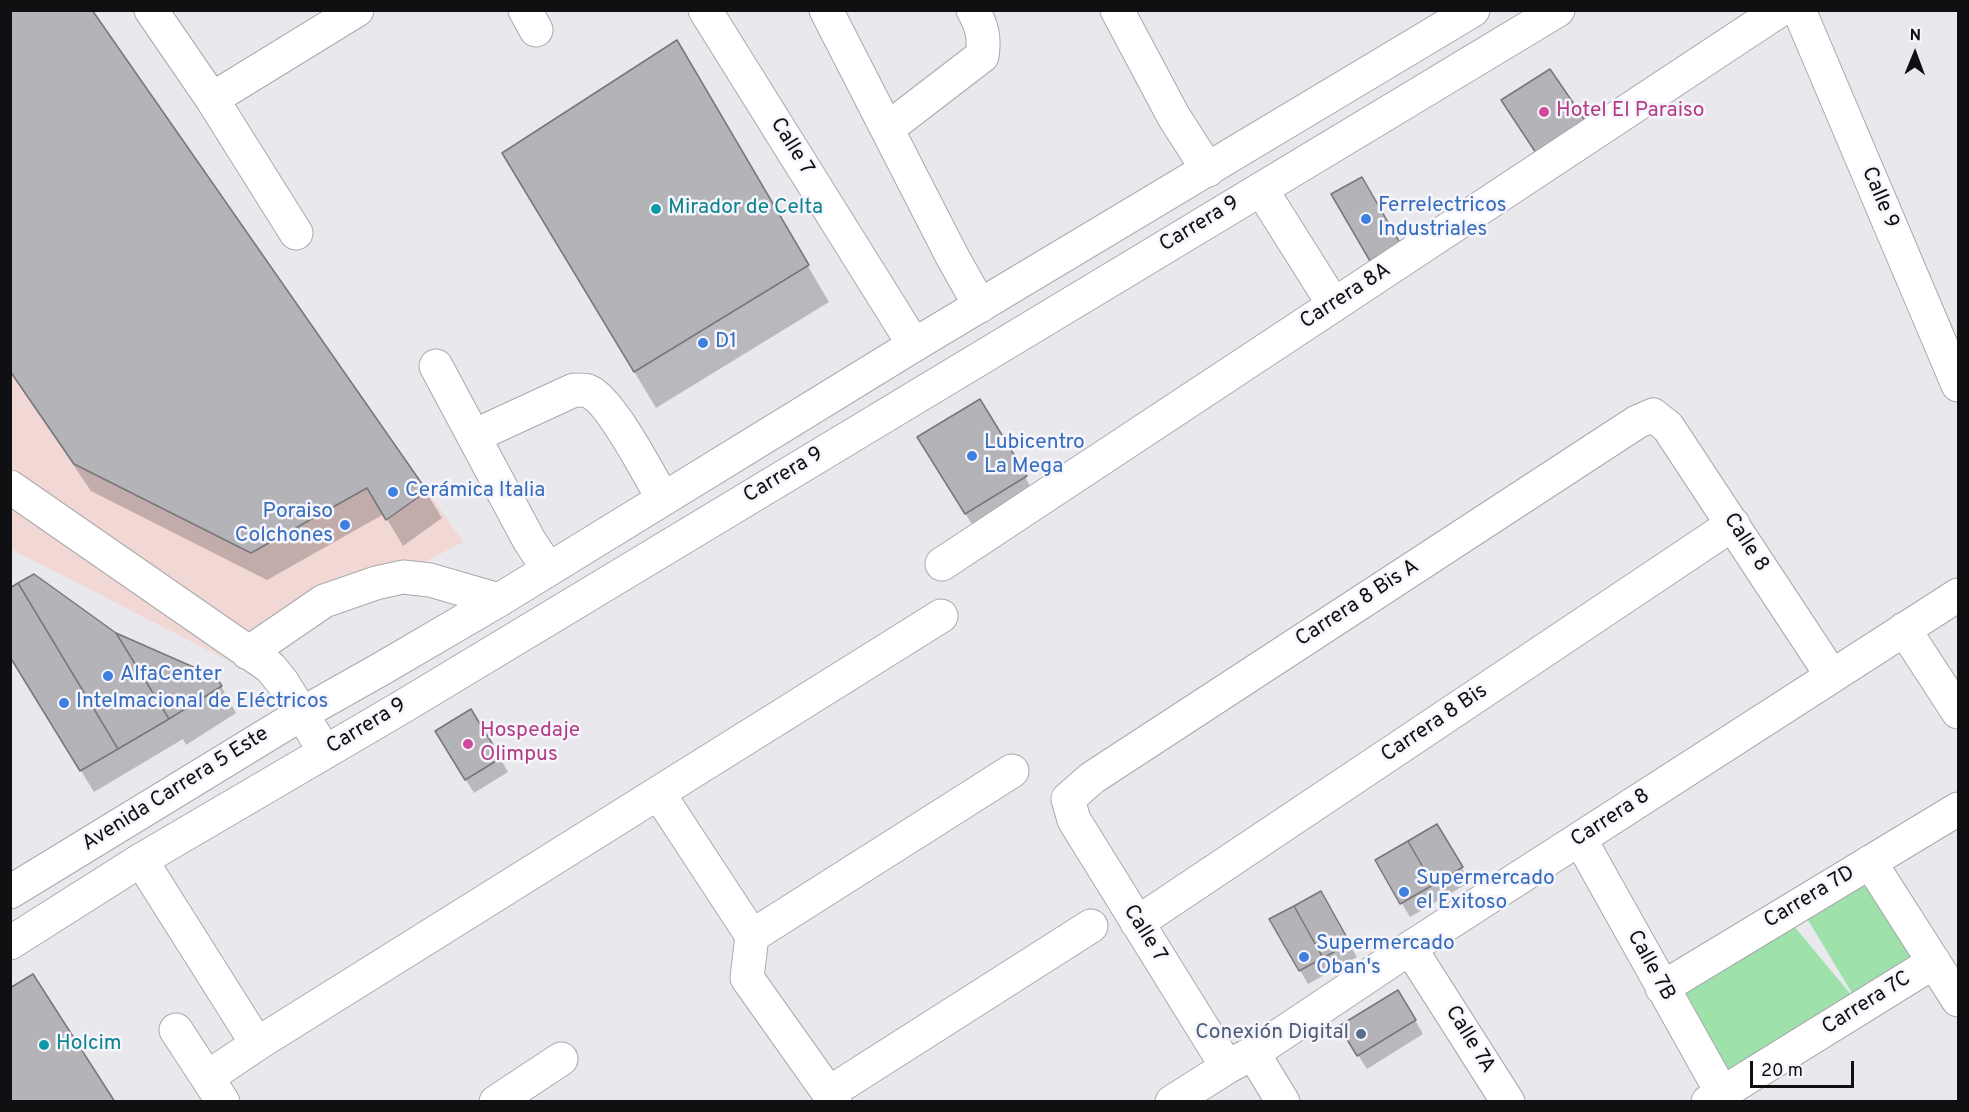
<!DOCTYPE html>
<html>
<head>
<meta charset="utf-8">
<style>
  body { margin:0 }
  #map { position:relative; width:1969px; height:1112px; overflow:hidden; background:#e8e8ed; font-family:Overpass,sans-serif }
  canvas { display:block }
  .frame { position:absolute; inset:0; border:12px solid #101012; pointer-events:none }
  .north { position:absolute; left:1885px; top:24px; width:60px; height:60px; -webkit-text-stroke:4px #f5f5fb; paint-order:stroke; rotate:1deg; font-size:16px; font-weight:700; line-height:24px; text-align:center; color:#101012 }
  .north::after { content:''; display:block; margin:auto; width:21px; height:27px; background:#101012; clip-path:polygon(50% 0,100% 100%,50% 72%,0 100%) }
  .scale { position:absolute; left:1750px; top:1061px; width:104px; height:27px; box-sizing:border-box; border:3px solid #101012; border-top:0; padding-left:8px; font-size:18px; line-height:21px; white-space:nowrap; color:#101012; -webkit-text-stroke:4px #f5f5fb; paint-order:stroke }
</style>
</head>
<body>
<div id="map">
<canvas width="1969" height="1112"></canvas>
<div class="frame"></div>
<div class="north">N</div>
<div class="scale">20 m</div>
</div>
<script>
const g = document.querySelector('canvas').getContext('2d');
g.lineJoin = 'round';
function fill(path, color) {
  g.fillStyle = color;
  g.fill(path, 'evenodd');
}
function stroke(path, color, width, dash) {
  g.strokeStyle = color;
  g.lineWidth = width;
  g.lineCap = dash ? 'butt' : 'round';
  g.setLineDash(dash || []);
  g.stroke(path);
}
function drawText(font, color, halo, rows, align = 'center') {
  g.font = font + ' Overpass,sans-serif';
  g.lineWidth = 5;
  g.setLineDash([]);
  g.textBaseline = 'middle';
  g.strokeStyle = halo;
  g.fillStyle = color;
  for (const [text, x, y, turn = 0] of rows) {
    g.save();
    g.translate(x, y);
    g.rotate((+turn || 0) * Math.PI / 180);
    g.textAlign = isNaN(turn) ? turn : align;
    if (halo) g.strokeText(text, 0, 0);
    g.fillText(text, 0, 0);
    g.restore();
  }
}
fill(new Path2D(`
  M10 11H94L463 542 231 662 11 549Z`), '#f2d8d4');
fill(new Path2D(`
  M1870 862 1926 948 1862 1007 1722 1093 1662 988 1784 914 1858 1003 1799 905Z`), '#9fe1ab');
fill(new Path2D(`
  M10 10 426 492 442 518 403 546 384 514 267 580 91 491 10 372Z
  M676 42 829 302 656 408 525 190Z
  M931 458 1025 477 1037 498 978 534Z
  M118 636 221 686 236 713 186 745 183 739 94 792 10 655Z
  M445 746 500 758 508 772 474 793Z
  M1437 826 1470 882 1410 917 1377 861Z
  M1320 893 1357 957 1308 984 1271 920Z
  M1415 1020 1423 1034 1367 1069 1349 1041Z`), '#0003');
const building = new Path2D(`
  M10 10H92L427 491 386 520 367 488 251 553 74 464 10 371Z
  M677 40 809 265 634 372 502 153Z
  M1550 69 1587 123 1538 156 1501 100Z
  M1362 177 1400 243 1370 261 1331 194Z
  M980 399 1027 476 965 514 917 437Z
  M34 574 116 633 169 719 118 749 18 583Z
  M18 583 118 749 80 771 10 657V588Z
  M116 633 216 677 222 686 169 719Z
  M471 709 501 758 465 780 435 731Z
  M1437 824 1463 867 1433 885 1408 841Z
  M1408 841 1433 885 1400 904 1375 860Z
  M1321 891 1350 943 1323 958 1294 906Z
  M1294 906 1323 958 1299 971 1269 919Z
  M33 974 115 1102H10V988Z
  M1398 990 1416 1020 1357 1056 1339 1026Z`);
fill(building, '#b3b3b8');
stroke(building, '#76767b', 1.5);
const minor = new Path2D(`
  M151 10 212 99
  M525 10 536 30
  M705 10 914 345
  M826 10 952 256 980 306
  M1117 10 1174 117 1208 170
  M887 129 982 56C985 38 982 26 973 10
  M1261 189 1334 305
  M296 233 212 99 357 10
  M436 366 529 540 548 569
  M474 436 574 390C578 390 584 390 588 391 610 399 650 476 663 499
  M10 487 270 667 283 683 325 752
  M942 564 1780 10
  M1904 629 1958 712
  M248 653 324 601 376 583 403 577 430 580 499 600
  M659 794 752 936 747 978 835 1102
  M1580 839 1722 1093
  M141 860 257 1044
  M1870 862 1958 1000
  M1137 923 1733 524
  M752 936 1012 771
  M1410 948 1508 1102
  M1662 988 1958 809
  M176 1030 223 1102
  M1253 1053 1283 1102
  M1227 1067 1074 820 1068 799 1092 778 1637 422 1653 415 1668 427 1832 676
  M208 1077 257 1044 941 616
  M829 1093 1091 926
  M496 1102 561 1059
  M1172 1102 1227 1067 1253 1053 1410 948 1958 595
  M1708 1102 1934 962`);
const major = new Path2D(`
  M1799 10 1958 385
  M10 892 303 713 381 669 499 600 914 345 1473 10
  M10 943 141 860 402 707 1558 10`);
stroke(minor, '#a9a9ae', 35);
stroke(major, '#a9a9ae', 35);
stroke(minor, '#fff', 33);
stroke(major, '#fff', 33);
for (const [x, y, r, color] of [
  [1544,112,6,"#d1479c"],
  [656,209,6,"#0f9aa8"],
  [1366,219,6,"#3f7fe0"],
  [703,343,6,"#3f7fe0"],
  [972,456,6,"#3f7fe0"],
  [393,492,6,"#3f7fe0"],
  [345,525,6,"#3f7fe0"],
  [108,676,6,"#3f7fe0"],
  [64,703,6,"#3f7fe0"],
  [468,744,6,"#d1479c"],
  [1404,892,6,"#3f7fe0"],
  [1304,957,6,"#3f7fe0"],
  [1361,1034,6,"#5c6f8a"],
  [44,1045,6,"#0f9aa8"]
]) {
  const dot = new Path2D();
  dot.arc(x, y, r, 0, 2 * Math.PI);
  g.fillStyle = color;
  g.fill(dot);
  stroke(dot, '#f5f5fb', 2);
}
drawText('21px', '#b23c85', '#f5f5fb', [
  ["Hotel El Paraiso",1556,112],
  ["Hospedaje",480,732],
  ["Olimpus",480,756]
], 'left');
drawText('21px', '#101012', '#f5f5fb', [
  ["Calle 7",791,147,58],
  ["Calle 9",1879,198,67],
  ["Carrera 9",1200,225,-31],
  ["Carrera 8A",1346,297,-33],
  ["Carrera 9",784,476,-31],
  ["Calle 8",1745,543,57],
  ["Carrera 8 Bis A",1358,604,-33],
  ["Carrera 8 Bis",1435,724,-34],
  ["Carrera 9",367,727,-31],
  ["Avenida Carrera 5 Este",176,790,-32],
  ["Carrera 8",1611,819,-33],
  ["Carrera 7D",1810,898,-31],
  ["Calle 7",1144,934,58],
  ["Calle 7B",1650,966,61],
  ["Carrera 7C",1867,1004,-32],
  ["Calle 7A",1469,1040,58]
]);
drawText('21px', '#366cbe', '#f5f5fb', [
  ["Ferrelectricos",1378,207],
  ["Industriales",1378,231],
  ["D1",715,343],
  ["Lubicentro",984,444],
  ["La Mega",984,468],
  ["Cerámica Italia",405,492],
  ["Poraiso",333,513,"right"],
  ["Colchones",333,537,"right"],
  ["AlfaCenter",120,676],
  ["Intelmacional de Eléctricos",76,703],
  ["Supermercado",1416,880],
  ["el Exitoso",1416,904],
  ["Supermercado",1316,945],
  ["Oban's",1316,969]
], 'left');
drawText('21px', '#0d838f', '#f5f5fb', [
  ["Mirador de Celta",668,209],
  ["Holcim",56,1045]
], 'left');
drawText('21px', '#4e5e75', '#f5f5fb', [
  ["Conexión Digital",1349,1034]
], 'right');
</script>
</body>
</html>
